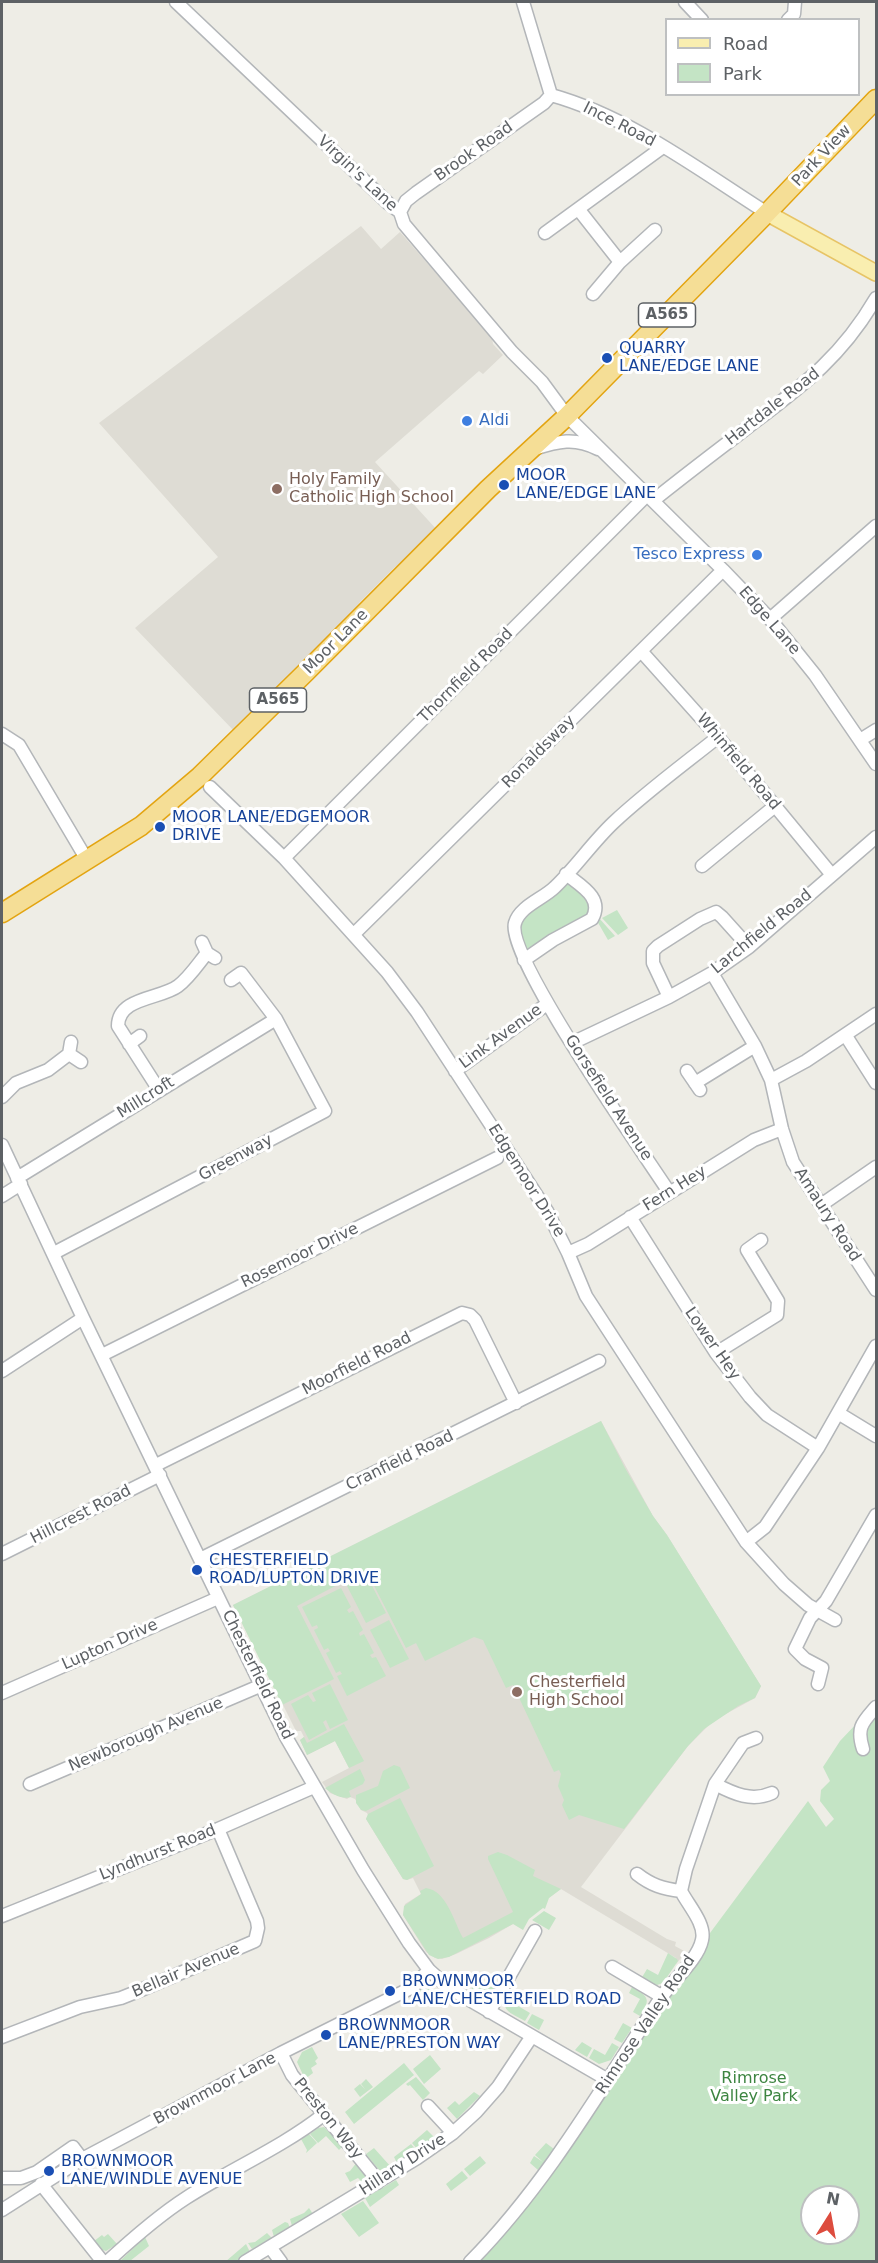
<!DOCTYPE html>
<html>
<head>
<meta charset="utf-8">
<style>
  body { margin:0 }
  #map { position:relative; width:878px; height:2263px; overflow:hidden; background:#eeede6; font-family:"DejaVu Sans",sans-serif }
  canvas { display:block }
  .frame { position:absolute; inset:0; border:3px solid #5d6165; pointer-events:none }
  .legend { position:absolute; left:665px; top:18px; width:195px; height:78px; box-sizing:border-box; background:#fff; border:2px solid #bec0c1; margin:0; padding:8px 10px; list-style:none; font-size:18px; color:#5d6165 }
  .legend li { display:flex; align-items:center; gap:12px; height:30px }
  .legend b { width:30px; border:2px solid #bec0c1 }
  .north { position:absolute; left:800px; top:2185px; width:60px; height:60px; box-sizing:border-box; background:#fff; border:2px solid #bec0c1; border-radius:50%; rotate:11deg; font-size:16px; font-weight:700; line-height:24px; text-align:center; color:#5d6165 }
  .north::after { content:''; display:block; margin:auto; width:21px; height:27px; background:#dd4c3e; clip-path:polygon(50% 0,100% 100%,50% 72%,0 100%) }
</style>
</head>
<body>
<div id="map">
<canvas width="878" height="2263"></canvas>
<div class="frame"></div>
<ul class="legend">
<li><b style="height:8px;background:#f9eeb0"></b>Road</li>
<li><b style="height:16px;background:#c4e4c5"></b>Park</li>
</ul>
<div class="north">N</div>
</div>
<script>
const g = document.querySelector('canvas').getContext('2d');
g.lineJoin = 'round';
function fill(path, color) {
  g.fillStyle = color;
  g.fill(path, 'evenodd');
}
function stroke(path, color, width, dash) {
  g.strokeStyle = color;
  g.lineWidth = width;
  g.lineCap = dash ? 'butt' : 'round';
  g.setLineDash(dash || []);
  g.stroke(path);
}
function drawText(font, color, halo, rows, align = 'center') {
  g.font = font + ' "DejaVu Sans",sans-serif';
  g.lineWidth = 6;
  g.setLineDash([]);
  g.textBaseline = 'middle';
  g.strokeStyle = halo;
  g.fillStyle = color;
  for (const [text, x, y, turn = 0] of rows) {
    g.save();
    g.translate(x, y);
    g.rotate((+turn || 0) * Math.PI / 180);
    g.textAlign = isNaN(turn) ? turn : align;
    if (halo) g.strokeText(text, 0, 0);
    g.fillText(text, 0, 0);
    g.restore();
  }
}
fill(new Path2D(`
  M361 226 381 249 400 232 492 337 493 344 503 355 483 374 479 371 375 462 438 531 413 555 395 567 360 602 349 619 235 732 135 628 218 557 99 423Z
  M601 1421 653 1516 667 1535 761 1686 755 1698 713 1721 688 1746 581 1887 667 1939 676 1942 675 1946 686 1952 676 1964V1958L561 1889 513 1924 489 1938 456 1954 442 1959 435 1958 426 1952 403 1915 405 1904 421 1894 413 1878 407 1880 403 1879 366 1819 368 1815 367 1813 361 1810 355 1799 350 1797 347 1799 330 1793 322 1782 349 1768 335 1741 307 1755 300 1740 304 1737 301 1731H296L233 1605Z`), '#dedcd4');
fill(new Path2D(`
  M567 882 589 897 590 913 530 952 523 948 520 920Z
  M617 910 628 928 618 935 602 918Z
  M599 918 615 936 608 940 597 921Z
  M601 1421 625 1468 653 1516 667 1535 761 1686 755 1698 738 1706 704 1729 688 1746 624 1829 579 1815 569 1820 562 1805 564 1800 558 1786 561 1774 559 1770 554 1772 513 1685 506 1688 483 1640 474 1637 425 1661 416 1643 406 1648 366 1570 297 1606 334 1679 282 1705 233 1605Z
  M366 1574 386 1613 366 1623 346 1584Z
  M341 1588 351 1607 347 1610 349 1613 353 1611 363 1630 359 1633 360 1636 364 1634 374 1653 370 1655 372 1658 376 1657 386 1676 347 1696 337 1676 342 1674 340 1671 336 1673 326 1653 330 1651 328 1648 324 1650 314 1630 318 1628 317 1625 312 1627 302 1607Z
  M389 1620 409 1659 390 1668 370 1630Z
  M330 1684 348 1720 330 1729 326 1720 323 1722 327 1730 309 1740 291 1704 308 1695 313 1702 316 1701 312 1693Z
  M876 1703V2261L475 2262 680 1981 706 1950 710 1933 808 1801 826 1827 834 1819 820 1801 821 1790 830 1781 823 1767 840 1741ZM812 2197H848V2233H812Z
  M344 1724 364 1761 349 1768 335 1741 307 1755 300 1740 304 1737 307 1743Z
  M394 1765 400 1767 410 1788 366 1811 361 1810 356 1803V1795L378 1786 383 1771Z
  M360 1769 365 1780 363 1784 349 1791 351 1797C343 1800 331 1794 325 1788Z
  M400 1798 434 1866 407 1880 403 1879 366 1819 368 1814Z
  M498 1852 507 1855 535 1870 533 1876 561 1889 549 1898 545 1909 543 1908 529 1919 523 1930 513 1924 449 1957 438 1959 429 1955 403 1915 404 1906 421 1894 420 1891 426 1888C447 1891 454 1922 463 1938L513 1912 488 1859V1856Z
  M544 1911 556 1918 549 1930 532 1920Z
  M668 1953 677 1959 678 1961 663 1983 657 1985 641 1979 647 1969 658 1975Z
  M493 1981 499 1983 489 1997H483L471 1990 475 1982 488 1989Z
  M632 1987C649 1997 651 1999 640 2016L633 2012 640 1999 629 1993Z
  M512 1988 519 1992 513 2003 530 2013 525 2021C505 2010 499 2010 512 1988Z
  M422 1989H437L438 1990 430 2003V2000L423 2002 419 1992Z
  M532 2014 544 2020 539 2030 527 2023Z
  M623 2023 632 2028 622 2043 614 2039Z
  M582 2042 592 2048 587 2057 575 2050Z
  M612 2043 619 2047 611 2060 599 2064 589 2058 594 2049 605 2055Z
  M312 2047 318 2058 315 2061 317 2064 311 2068 313 2073 305 2079 297 2062 302 2052Z
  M430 2055 441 2069 424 2084 413 2069Z
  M404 2063 414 2075 354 2124 345 2112Z
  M416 2077 430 2093 423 2100 410 2085 408 2086 406 2084Z
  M366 2079 373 2087 360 2097 354 2089 360 2084 365 2089 361 2084Z
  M474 2092 480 2096 457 2119 447 2108 455 2101 459 2105Z
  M324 2127 343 2146 339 2150 326 2136 318 2143 310 2134 318 2128Z
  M427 2130 435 2138 418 2150 412 2143Z
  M309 2134 317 2143 306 2153 307 2150 301 2139Z
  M546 2143 554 2149 538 2170 530 2163 534 2156 543 2162 535 2155Z
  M411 2144 417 2151 397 2163 394 2157Z
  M374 2148 391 2167 383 2171 379 2170 366 2154Z
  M480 2156 486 2163 470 2176 464 2169Z
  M357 2162 367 2176 364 2184 358 2178 350 2182 345 2173 350 2171Z
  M462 2171 468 2178 451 2191 446 2184Z
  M396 2180 399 2185 370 2207 365 2198Z
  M363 2201 379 2223 359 2237 341 2214Z
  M309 2208 313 2214 292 2226 290 2219 304 2213Z
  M285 2222 288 2223 290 2228 274 2237 272 2230Z
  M267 2233 272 2238 252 2249 248 2243 255 2242Z
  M108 2234 117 2244 106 2251 100 2249 94 2241 102 2235 104 2237Z
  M145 2237 149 2246 130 2261H120Z
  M246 2244 250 2252 236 2261 225 2262Z`), '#c4e4c5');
const minor = new Path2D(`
  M176 2 389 204 400 212 404 224 512 352 542 382 567 416 723 570 770 619 815 675 876 764
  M523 2 551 95
  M685 2 702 20
  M788 20 794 14 795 2
  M551 95C630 117 699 170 767 213
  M579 210 620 262
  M400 212 406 201 416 193 544 103 551 95
  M545 233 663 147
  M593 294 620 262 655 230
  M534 449C558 441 575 437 598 449
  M654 500C685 475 717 451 748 427 802 386 841 358 876 298
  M770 619 876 526
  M641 651 718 737 832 875
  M2 734 19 745 87 860
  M860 740 876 730
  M210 787 284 858 387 972 417 1012 547 1211 568 1253 586 1296 746 1542 784 1584 808 1605 835 1620
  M284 858 648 494
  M702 866 775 806
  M354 934 723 570
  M202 942 207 953 215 958
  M524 960 553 940 592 919C604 898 581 886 566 874
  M712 973 755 1046 771 1080 782 1129 793 1162 876 1290
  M669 997 653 963V951L658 946 700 919 716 912 722 917 749 947
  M846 1036 876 1083
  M71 1042 69 1054 81 1062
  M572 1043 669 997 712 973 749 947 876 837
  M129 1044 140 1036
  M455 1071 547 1004
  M687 1071 700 1090
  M771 1080 806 1061 876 1014
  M695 1083 755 1046
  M159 1090 118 1026C118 997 161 999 178 986 189 978 198 964 207 953
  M2 1097 16 1083 48 1070 69 1054
  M2 1145 83 1318 286 1737 363 1870 409 1943 429 1970 449 1988 608 2080
  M17 1178 276 1019
  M669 1192C644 1154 505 955 515 923 520 906 543 899 555 887 576 867 592 843 613 823 646 792 683 765 718 737
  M2 1196 21 1184
  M821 1205 876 1167
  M630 1217 716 1353 750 1397 767 1415 818 1448
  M54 1253 325 1111 276 1019 241 973 231 980
  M568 1253 588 1244 754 1140 782 1129
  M716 1353 777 1315 778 1301 747 1250 761 1240
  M102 1355 497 1158
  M2 1371 83 1318
  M838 1413 876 1436
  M156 1465 462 1313 470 1315 475 1320 516 1403
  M746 1542 765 1527 818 1448 876 1346
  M2 1554 160 1475
  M200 1559 599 1361
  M818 1684 822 1668 805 1659 795 1649 810 1618 826 1601 876 1515
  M2 1693 218 1598
  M863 1749C856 1727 863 1722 876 1707
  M30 1784 262 1685
  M715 1784 743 1743 756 1738
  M637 1874C651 1885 663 1889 681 1891
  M2 1916 218 1829 314 1787
  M612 1967 661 1996
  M489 2012 535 1931
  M2 2037 80 2007 121 1998 141 1990 255 1941 258 1928 257 1921 218 1829
  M281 2053 292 2075 371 2172 377 2183
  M428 2106 453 2133
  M2 2178H21L37 2172 73 2147 82 2159
  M41 2184 103 2262
  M2 2210 82 2159 281 2053 413 1987 429 1970
  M270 2247 281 2262
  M107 2262C132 2239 158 2216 186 2198 231 2169 281 2148 323 2115
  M245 2262 417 2158 453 2133 476 2112 498 2087 532 2036
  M470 2262C546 2185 601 2089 660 1999 671 1982 698 1960 702 1940 706 1924 688 1905 681 1891L686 1869 715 1784C734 1794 752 1802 772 1793`);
const major = new Path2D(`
  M767 213 876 273`);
const highway = new Path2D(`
  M2 913 141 826 200 776 306 672 488 489 567 416 767 213 876 99`);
stroke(minor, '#b3b6b9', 15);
stroke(major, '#e7c466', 18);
stroke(highway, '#e3a411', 21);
stroke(minor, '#fff', 12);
stroke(major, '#f9eeb0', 15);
stroke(highway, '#f5de96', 18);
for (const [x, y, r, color] of [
  [607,358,6,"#1a4fb4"],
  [467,421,6,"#3f7fe0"],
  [504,485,6,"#1a4fb4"],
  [277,489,6,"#8d6e63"],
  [757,555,6,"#3f7fe0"],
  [160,827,6,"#1a4fb4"],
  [197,1570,6,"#1a4fb4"],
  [517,1692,6,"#8d6e63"],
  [390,1991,6,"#1a4fb4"],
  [326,2035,6,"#1a4fb4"],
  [49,2171,6,"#1a4fb4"]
]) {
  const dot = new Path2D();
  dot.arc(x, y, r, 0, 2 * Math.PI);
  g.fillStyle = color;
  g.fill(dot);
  stroke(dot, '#fff', 2);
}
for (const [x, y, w] of [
  [667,315,57],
  [278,700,57]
]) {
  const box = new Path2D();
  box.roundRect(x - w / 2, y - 12, w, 24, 4.5);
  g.fillStyle = '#fff';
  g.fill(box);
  stroke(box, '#5d6165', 1.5);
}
drawText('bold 15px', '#5d6165', null, [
  ["A565",667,315],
  ["A565",278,700]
]);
drawText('16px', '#5d6165', '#fff', [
  ["Ince Road",619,125,27],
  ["Brook Road",474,152,-35],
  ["Park View",822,156,-47],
  ["Virgin's Lane",357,174,43],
  ["Hartdale Road",773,407,-38],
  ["Edge Lane",769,621,49],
  ["Moor Lane",336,642,-45],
  ["Thornfield Road",466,676,-45],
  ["Ronaldsway",539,752,-45],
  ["Whinfield Road",738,762,50],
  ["Larchfield Road",762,932,-39],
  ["Link Avenue",501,1037,-36],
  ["Millcroft",146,1098,-32],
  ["Gorsefield Avenue",608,1098,57],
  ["Greenway",236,1158,-28],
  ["Edgemoor Drive",526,1181,58],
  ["Fern Hey",675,1189,-32],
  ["Amaury Road",827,1215,57],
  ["Rosemoor Drive",300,1256,-26],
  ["Lower Hey",712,1344,55],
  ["Moorfield Road",357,1364,-27],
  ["Cranfield Road",400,1461,-26],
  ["Hillcrest Road",81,1515,-27],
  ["Lupton Drive",110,1645,-24],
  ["Chesterfield Road",257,1675,64],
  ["Newborough Avenue",146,1735,-23],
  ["Lyndhurst Road",158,1853,-22],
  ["Bellair Avenue",186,1971,-23],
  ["Rimrose Valley Road",646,2025,-56],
  ["Brownmoor Lane",215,2089,-28],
  ["Preston Way",328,2119,51],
  ["Hillary Drive",403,2165,-33]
]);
drawText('16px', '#164399', '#fff', [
  ["QUARRY",619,349],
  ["LANE/EDGE LANE",619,367],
  ["MOOR",516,476],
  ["LANE/EDGE LANE",516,494],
  ["MOOR LANE/EDGEMOOR",172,818],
  ["DRIVE",172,836],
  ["CHESTERFIELD",209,1561],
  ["ROAD/LUPTON DRIVE",209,1579],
  ["BROWNMOOR",402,1982],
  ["LANE/CHESTERFIELD ROAD",402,2000],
  ["BROWNMOOR",338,2026],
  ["LANE/PRESTON WAY",338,2044],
  ["BROWNMOOR",61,2162],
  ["LANE/WINDLE AVENUE",61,2180]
], 'left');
drawText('16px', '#366cbe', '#fff', [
  ["Aldi",479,421],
  ["Tesco Express",745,555,"right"]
], 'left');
drawText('16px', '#785e54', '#fff', [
  ["Holy Family",289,480],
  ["Catholic High School",289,498],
  ["Chesterfield",529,1683],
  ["High School",529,1701]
], 'left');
drawText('16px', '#3d8541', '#fff', [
  ["Rimrose",754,2079],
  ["Valley Park",754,2097]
]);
</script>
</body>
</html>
